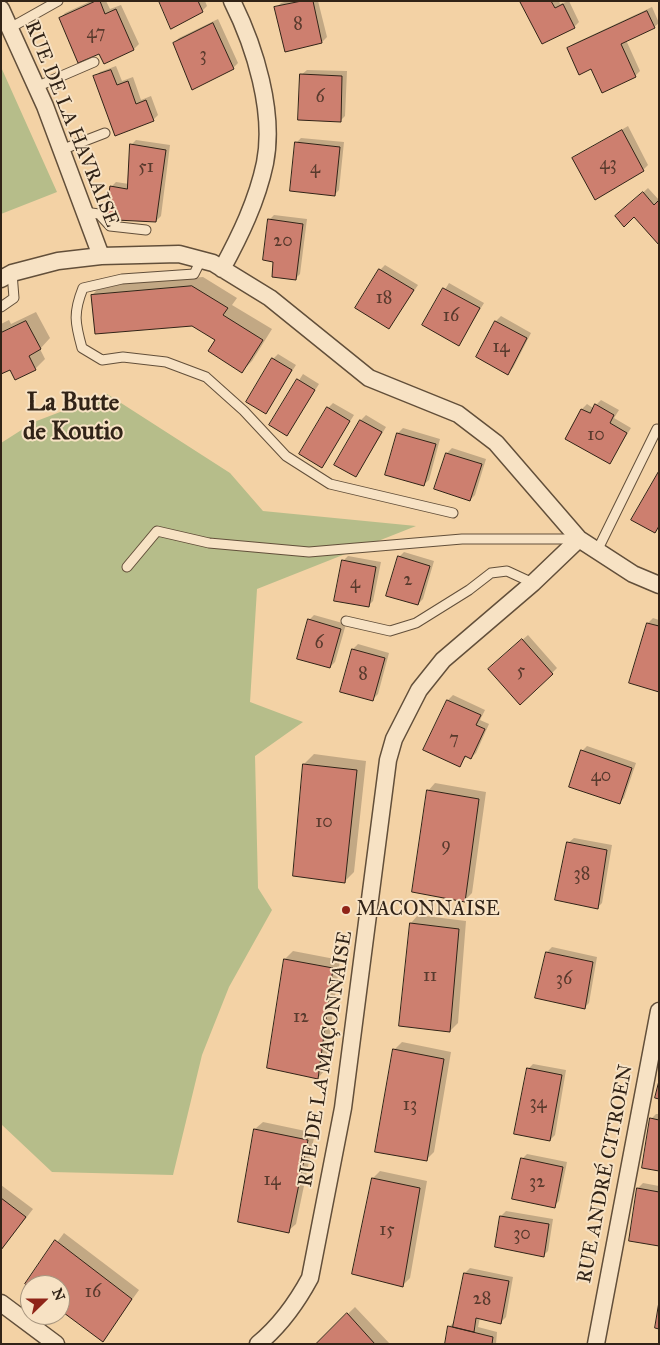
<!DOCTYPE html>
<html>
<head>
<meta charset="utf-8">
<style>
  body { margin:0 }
  #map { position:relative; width:660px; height:1345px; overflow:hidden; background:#f3d2a5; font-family:"IM FELL Great Primer",serif }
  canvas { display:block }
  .frame { position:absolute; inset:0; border:2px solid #312317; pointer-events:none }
  .north { position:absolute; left:20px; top:1275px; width:50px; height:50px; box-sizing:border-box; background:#f7e2c4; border:1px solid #a8967f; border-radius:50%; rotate:68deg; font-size:14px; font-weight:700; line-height:20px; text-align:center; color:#312317 }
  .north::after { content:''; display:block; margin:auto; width:18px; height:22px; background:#8f2418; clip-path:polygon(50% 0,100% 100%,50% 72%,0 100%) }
</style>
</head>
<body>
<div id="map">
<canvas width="660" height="1345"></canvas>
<div class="frame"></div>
<div class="north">N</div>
</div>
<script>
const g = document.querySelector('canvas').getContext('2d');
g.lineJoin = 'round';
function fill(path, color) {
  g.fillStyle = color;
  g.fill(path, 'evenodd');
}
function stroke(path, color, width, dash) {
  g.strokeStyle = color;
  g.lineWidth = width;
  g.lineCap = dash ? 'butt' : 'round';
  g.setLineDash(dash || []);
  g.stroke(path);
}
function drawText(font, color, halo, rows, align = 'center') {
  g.font = font + ' "IM FELL Great Primer",serif';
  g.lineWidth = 4;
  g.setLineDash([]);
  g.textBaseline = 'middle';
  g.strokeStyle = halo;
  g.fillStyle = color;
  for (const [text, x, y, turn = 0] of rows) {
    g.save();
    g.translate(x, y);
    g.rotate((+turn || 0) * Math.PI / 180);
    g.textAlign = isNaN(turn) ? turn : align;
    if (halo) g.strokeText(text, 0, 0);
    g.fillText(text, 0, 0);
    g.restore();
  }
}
fill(new Path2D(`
  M1 67 57 192 1 214Z
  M107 394 230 473 263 511 416 526 257 589 250 702 303 722 255 756 258 888 272 910 229 987 202 1055 173 1175 52 1172 1 1124V443L34 422Z`), '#b6bd8a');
fill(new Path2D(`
  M91 1H106L110 9 121 5 139 44 134 49 100 52 60 18 65 13Z
  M160 1H205L207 6 202 11Z
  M288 1H318L327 37 322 42 276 8 281 3Z
  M523 1H559L560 4 569 1 579 22 574 27 542 43Z
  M652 7 659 23 654 27 626 40 640 71 635 76 591 68 568 49 573 44Z
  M218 19 238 63 233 68 174 43 179 38Z
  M116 66 122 81 133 77 141 100 151 96 158 115 153 120 95 77 100 72Z
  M307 70 347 71 345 116 340 121 301 75Z
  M628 126 648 165 643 170 574 158Z
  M301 138 344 142 339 190 334 195 296 143Z
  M136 140 170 145 161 216 156 221 111 187 116 182 129 184 131 145Z
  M648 188 659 200V243L635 216 622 212Z
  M274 215 307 219 300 274 295 279 275 261 269 220Z
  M385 265 418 285 389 328 380 270Z
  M203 277 237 298 232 305 272 329 252 361 242 371 216 340 192 325 92 295 102 285Z
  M449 283 484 303 459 344 424 324Z
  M36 312 50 338 40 349 45 359 35 369 11 368 1 373V324L9 320 11 324Z
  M501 316 531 333 513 368 508 373 477 357 496 321Z
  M278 354 296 365 265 413 273 359Z
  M303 374 319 384 287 434 271 424Z
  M601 400 619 410 614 418 631 428 609 463 566 438 582 409 587 404 593 408Z
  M333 403 354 415 322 466 328 408Z
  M366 415 386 427 356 476 361 420Z
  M403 428 440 439 429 480 423 485 398 433Z
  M452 448 486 459 475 495 470 500 447 453Z
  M404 552 434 561 423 599 418 604 399 557Z
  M348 556 381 562 373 601 368 606 343 561Z
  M314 615 346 624 335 662 330 667 309 620Z
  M653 618 659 620V691L631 682 648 623Z
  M528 635 557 668 552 673 495 664Z
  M358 644 389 653 378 694 373 699 353 649Z
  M453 695 485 710 480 720 489 724 476 753 471 758 467 756 459 765 425 749 448 700Z
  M587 746 636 763 624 798 619 803 582 751Z
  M314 754 366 761 354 872 344 882 304 764Z
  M435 783 486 792 472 893 465 900 428 791Z
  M574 838 612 845 602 903 597 908 568 843Z
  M418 915 466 921 458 1023 450 1031 411 923Z
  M552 947 597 957 589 1003 584 1008 537 997 547 952Z
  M293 951 340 960 325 1070 318 1078 268 1067 285 959Z
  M402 1042 451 1052 434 1152 426 1160 394 1050Z
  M533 1064 566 1070 555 1135 550 1140 528 1069Z
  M656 1114H659V1169L651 1119Z
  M263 1122 315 1133 296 1224 288 1231 255 1129Z
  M527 1154 567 1162 559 1201 554 1206 522 1159Z
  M380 1171 427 1181 410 1278 403 1285 373 1178Z
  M643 1183 659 1186V1244L631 1239 638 1188Z
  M1 1185 33 1209 1 1250Z
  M506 1211 553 1219 548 1251 543 1256 501 1216Z
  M64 1233 139 1290 103 1340 60 1309V1285L30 1287 26 1284Z
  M470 1268 513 1277 506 1317 501 1322 480 1317 478 1327 497 1332 496 1344H446L449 1327 454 1322 465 1273Z
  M355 1307 390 1344H317Z`), '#0003');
const building = new Path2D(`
  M96 1H100L105 14 116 9 134 50 104 64 99 54 78 63 59 18Z
  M159 1H198L203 12 171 29Z
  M302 1H313L322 43 285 52 274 7Z
  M523 1H551L555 8 563 4 575 28 542 44 520 2Z
  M647 11 655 28 621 44 636 77 602 93 591 69 579 75 567 48Z
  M213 23 234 69 192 90 173 43Z
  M111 70 117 85 128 81 136 104 146 100 154 121 115 136 93 76Z
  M300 74 342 76 341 122 298 120Z
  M622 130 644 171 595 200 572 158Z
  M295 142 340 147 335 196 290 191Z
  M130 144 166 150 156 222 116 220 106 212 110 186 127 189Z
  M643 192 654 205 659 200V245L634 217 624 227 615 216Z
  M268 219 303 224 296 280 272 277 273 262 263 260Z
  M379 269 414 290 389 329 355 308Z
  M192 286 228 308 223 315 263 340 242 373 208 351 215 340 192 326 95 334 91 295Z
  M443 288 480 308 459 346 422 325Z
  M26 321 41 349 29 356 36 370 15 380 10 370 1 374V333Z
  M495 321 527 338 508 375 476 357Z
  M272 358 292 370 266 414 246 402Z
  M297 379 315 390 287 436 269 425Z
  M595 404 614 415 610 423 627 433 610 464 565 439 581 409 590 413Z
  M327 407 350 421 322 468 299 454Z
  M360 420 382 432 356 477 334 465Z
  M397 433 436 444 424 486 385 475Z
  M446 453 482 464 470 501 434 489Z
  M659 471V526L655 533 631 520Z
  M398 556 430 566 418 605 386 596Z
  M342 560 376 567 369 607 334 601Z
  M308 619 341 629 330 668 297 659Z
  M647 623 659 626V692L629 683Z
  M522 639 553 674 520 705 488 669Z
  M352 649 385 658 373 701 340 692Z
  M447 700 481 715 476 725 485 729 471 759 465 756 460 767 423 750Z
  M581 750 632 768 620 804 569 787Z
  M303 764 357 770 345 883 293 876Z
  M427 790 479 799 465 902 412 892Z
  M567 842 607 850 598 909 555 900Z
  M410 923 459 929 450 1032 399 1026Z
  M546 952 593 962 585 1009 535 998Z
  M284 959 333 968 318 1079 267 1068Z
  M393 1049 444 1059 427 1161 375 1152Z
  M527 1068 562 1075 550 1141 514 1134Z
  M659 1081V1099L655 1098Z
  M650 1118 659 1120V1171L642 1168Z
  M254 1129 308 1140 289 1233 238 1222Z
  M521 1158 563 1167 555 1208 512 1199Z
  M372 1178 420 1188 403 1287 352 1274Z
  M637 1188 659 1192V1246L629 1241Z
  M1 1198 26 1217 1 1250Z
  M500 1216 549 1224 544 1257 495 1247Z
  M55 1240 132 1299 103 1342 60 1310V1285H30V1288L25 1284Z
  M464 1273 509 1281 501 1324 476 1318 474 1332 453 1327Z
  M659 1302V1329L655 1328Z
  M347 1313 375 1344H316Z
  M448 1326 493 1337 492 1344H445Z`);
fill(building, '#cd7f6f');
stroke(building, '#312317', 1);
const service = new Path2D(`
  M10 28 58 1
  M36 87 94 62
  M61 150 105 133
  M84 212 99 214 110 226 146 230
  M201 260 194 274 122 279 83 288C73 313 75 323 82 348L102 360 123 357 166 362 206 377 244 411 286 456 330 484 453 513
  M1 307 14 298 12 273
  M597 551 657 429
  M127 567 157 531 209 543 309 552 462 539H579
  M346 621 390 631 416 623 469 590 491 573 507 571 533 583`);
const minor = new Path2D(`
  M1 9 45 106 101 256
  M222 269C240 236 257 201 265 163 275 112 255 47 232 1
  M1 279 12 273 58 261 101 256 179 254 213 263 270 298 369 378 458 414 496 443 579 539 633 574 659 585
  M1 1303 56 1344
  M258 1344C281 1325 296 1304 310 1278L343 1108 388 760 394 739 419 690 443 660 533 583 579 539
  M596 1344 659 1011`);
stroke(service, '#624f3a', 11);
stroke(minor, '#624f3a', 19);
stroke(service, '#f7e2c4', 9);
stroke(minor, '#f7e2c4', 16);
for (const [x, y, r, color] of [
  [346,910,5,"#8f2418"]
]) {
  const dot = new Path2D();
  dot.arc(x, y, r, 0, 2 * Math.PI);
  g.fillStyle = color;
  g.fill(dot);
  stroke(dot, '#f7e2c4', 2);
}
drawText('18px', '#583a2d', null, [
  ["8",298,25],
  ["47",96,34],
  ["3",203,56],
  ["6",320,98],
  ["43",608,165],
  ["51",146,168],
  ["4",315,169],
  ["20",283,242],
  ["18",384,299],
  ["16",451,317],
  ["14",501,348],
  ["10",596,436],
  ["2",408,581],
  ["4",355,584],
  ["6",319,644],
  ["5",521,672],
  ["8",363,675],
  ["7",454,740],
  ["40",601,777],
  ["10",324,823],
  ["9",446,846],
  ["38",582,875],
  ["11",430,977],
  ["36",564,980],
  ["12",301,1018],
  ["34",538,1104],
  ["13",410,1106],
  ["14",272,1181],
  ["32",537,1183],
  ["15",387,1231],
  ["30",522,1235],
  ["16",93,1293],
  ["28",482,1300]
]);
drawText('20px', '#312317', '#f7e2c4', [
  ["RUE DE LA HAVRAISE",71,124,68],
  ["RUE DE LA MAÇONNAISE",326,1059,-81],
  ["RUE ANDRÉ CITROEN",606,1174,-79]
]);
drawText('20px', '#312317', '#f7e2c4', [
  ["MACONNAISE",356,910]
], 'left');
drawText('bold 25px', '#312317', '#f7e2c4', [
  ["La Butte",73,404],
  ["de Koutio",73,433]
]);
</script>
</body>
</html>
